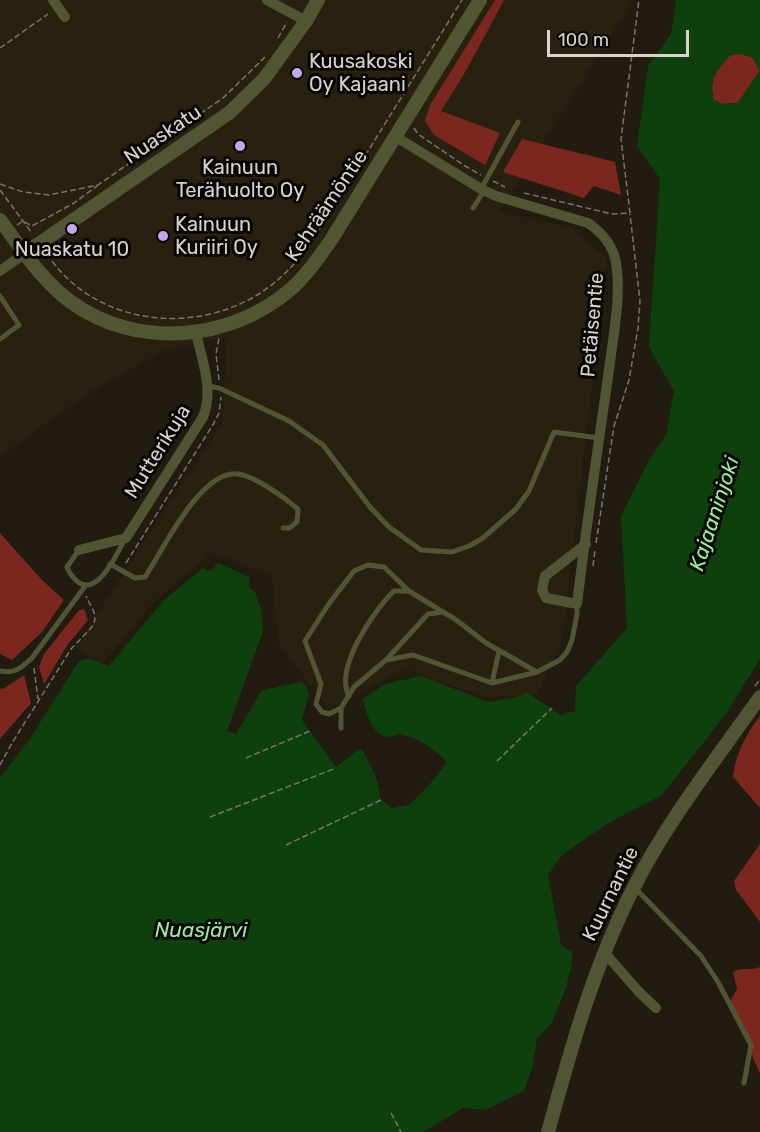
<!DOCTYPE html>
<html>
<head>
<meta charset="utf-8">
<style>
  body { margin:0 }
  #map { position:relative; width:760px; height:1132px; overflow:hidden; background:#211b10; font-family:Rubik,sans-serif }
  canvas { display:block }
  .scale { position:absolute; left:547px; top:30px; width:142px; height:27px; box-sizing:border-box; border:3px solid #d8d4cd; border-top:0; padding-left:8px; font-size:18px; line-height:21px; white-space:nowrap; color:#d8d4cd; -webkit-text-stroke:4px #080603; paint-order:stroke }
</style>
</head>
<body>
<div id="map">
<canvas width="760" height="1132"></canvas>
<div class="scale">100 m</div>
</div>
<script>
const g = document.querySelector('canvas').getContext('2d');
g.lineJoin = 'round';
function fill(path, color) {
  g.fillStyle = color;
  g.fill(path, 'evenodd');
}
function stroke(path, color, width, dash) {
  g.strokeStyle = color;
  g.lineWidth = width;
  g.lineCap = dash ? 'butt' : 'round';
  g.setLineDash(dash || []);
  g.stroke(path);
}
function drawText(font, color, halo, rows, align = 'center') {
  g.font = font + ' Rubik,sans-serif';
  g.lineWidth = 6;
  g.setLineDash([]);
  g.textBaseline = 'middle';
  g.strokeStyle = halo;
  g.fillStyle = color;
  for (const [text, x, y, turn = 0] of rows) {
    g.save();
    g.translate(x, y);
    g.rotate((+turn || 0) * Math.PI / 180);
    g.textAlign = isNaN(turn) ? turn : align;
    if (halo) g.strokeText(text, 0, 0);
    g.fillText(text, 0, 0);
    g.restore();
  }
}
fill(new Path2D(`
  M0 0H633L500 211 572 228 607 259 562 640 537 695 486 697 405 669 329 709 278 643 272 576 212 553 154 602 102 664 75 647 222 423 227 337 163 351 94 390 0 456Z`), '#29210f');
fill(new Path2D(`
  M495 0H504L467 69 441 111 500 133 485 165 434 135 425 121 430 105Z
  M740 54 752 57 760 70 738 103 722 104 714 100C708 79 717 71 730 55Z
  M522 139 615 162 621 195 594 186 584 198 503 172Z
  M0 533 42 580 64 600 42 632 12 660 0 654Z
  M84 609 88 620 68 644 44 684 39 667 44 654 79 610Z
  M24 675 31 703 0 739V688L3 689Z
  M760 716V808L733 777C735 755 746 734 760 716Z
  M760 844V922L736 890 734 881Z
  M760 967V1074L752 1055 750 1039 729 1003 737 989 733 972C740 967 750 971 760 967Z`), '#7b271f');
fill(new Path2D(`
  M676 0H760V70L752 57 740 54 730 55C717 70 708 79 714 100L722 104 738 103 760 70V659L726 714 662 795 608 823 562 855 548 875 561 945 572 952V963L566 988 552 1023 537 1038 532 1068 524 1091 485 1110 463 1108 423 1132H0V778L29 740 79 661 88 658 109 666 163 601 203 568 207 571 212 570 218 563 249 577V587L255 592 261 610 263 631 227 731 236 734 262 690 301 682 306 686 309 693 302 720 336 767 359 749 363 751 376 777 381 799 392 808 409 805 430 784 447 762C436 751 418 737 402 735 397 734 392 737 387 737 373 736 365 711 363 699L385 684 421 676 488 702 512 698 528 693 561 715 575 711 576 686 627 628 621 516 648 462 666 435 674 391 649 347 660 179 637 146 648 66 671 34Z`), '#0e400e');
stroke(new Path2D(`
  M278 38 287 22
  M0 48 48 14
  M414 128 418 134 465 166 481 175
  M493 181 505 187
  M0 184 23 192 49 195 98 185 223 98 265 57
  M0 190 32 233
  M524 193 612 214 630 213 621 139 639 0
  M17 225 23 221 32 226 74 203 97 186
  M47 254C91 321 183 336 252 298 277 284 296 264 312 241L462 0
  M219 380 216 354 219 338
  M596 543 614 426 629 380 638 328 640 301 630 214
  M126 563 214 423 219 413 221 397
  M593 566 595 550
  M34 668 38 699
  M755 686 760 680
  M246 758 310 731
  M497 761 552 708
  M0 765 12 743 71 649 92 627 95 620 94 612 86 596
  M210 817 336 768
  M286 845 381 800
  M391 1113 401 1132`), '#7a756c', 1.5, [6, 3]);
stroke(new Path2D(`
  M481 189 518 122
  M473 208 484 191
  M0 296 19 325 0 339
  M208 386 219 388 289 421 323 445 370 507 389 527 421 550 452 552 469 546 483 538 516 509 529 491 554 432 599 438
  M79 550 67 567C69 573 72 577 78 582 98 597 117 553 125 539
  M110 564 135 578 145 577C163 550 201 469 238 474 255 476 285 498 298 509L297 522 289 528H283
  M386 660 428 614 443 612 455 619 486 643 537 672
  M0 671C15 674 21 668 32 658L86 585
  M492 683 499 651
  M349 696C334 668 374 610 394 591H409L443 612
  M341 708 329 714 322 712 316 704 321 684 305 641 328 605 354 571 368 565 384 567 409 591
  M341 728V708L354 687 386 660 413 655 492 683 537 672 560 660 567 652 572 640 577 614V604
  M635 888 701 956 718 982 751 1045 744 1083`), '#515533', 5);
stroke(new Path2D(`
  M53 0 65 17
  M267 0 306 21
  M396 137 481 189 496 196 588 223C601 232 611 242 615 258 623 292 612 342 608 377 597 453 586 528 577 604L546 598 542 590 545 576 586 544
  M0 271 24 254
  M79 550 126 538 203 417C214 390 202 360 196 333
  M604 952 639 992 656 1008`), '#515533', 10);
stroke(new Path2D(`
  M0 220C22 249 41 280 71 302 137 350 231 341 291 289 307 275 319 257 331 240L480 0
  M24 254 229 113 264 79 306 21 318 0
  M548 1132C571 1048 594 965 634 887 668 820 716 759 760 697`), '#515533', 14);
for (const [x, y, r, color] of [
  [297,73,6,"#c6a6f0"],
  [240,146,6,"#c6a6f0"],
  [72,229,6,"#c6a6f0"],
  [163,236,6,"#c6a6f0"]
]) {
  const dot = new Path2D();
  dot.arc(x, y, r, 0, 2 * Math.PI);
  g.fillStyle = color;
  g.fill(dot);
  stroke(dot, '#080603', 2);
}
drawText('20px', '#d8d4cd', '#080603', [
  ["Kuusakoski",309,62],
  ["Oy Kajaani",309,85],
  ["Kainuun",240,168,"center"],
  ["Terähuolto Oy",240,191,"center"],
  ["Kainuun",175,225],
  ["Kuriiri Oy",175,248],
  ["Nuaskatu 10",72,250,"center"]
], 'left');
drawText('20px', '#d8d4cd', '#080603', [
  ["Nuaskatu",163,135,-34],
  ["Kehräämöntie",327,206,-56],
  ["Petäisentie",593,325,-85],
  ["Mutterikuja",158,452,-58],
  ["Kuurnantie",611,894,-64]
]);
drawText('italic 21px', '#99ef95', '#080603', [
  ["Kajaaninjoki",715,514,-72],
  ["Nuasjärvi",201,931]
]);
</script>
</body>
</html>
